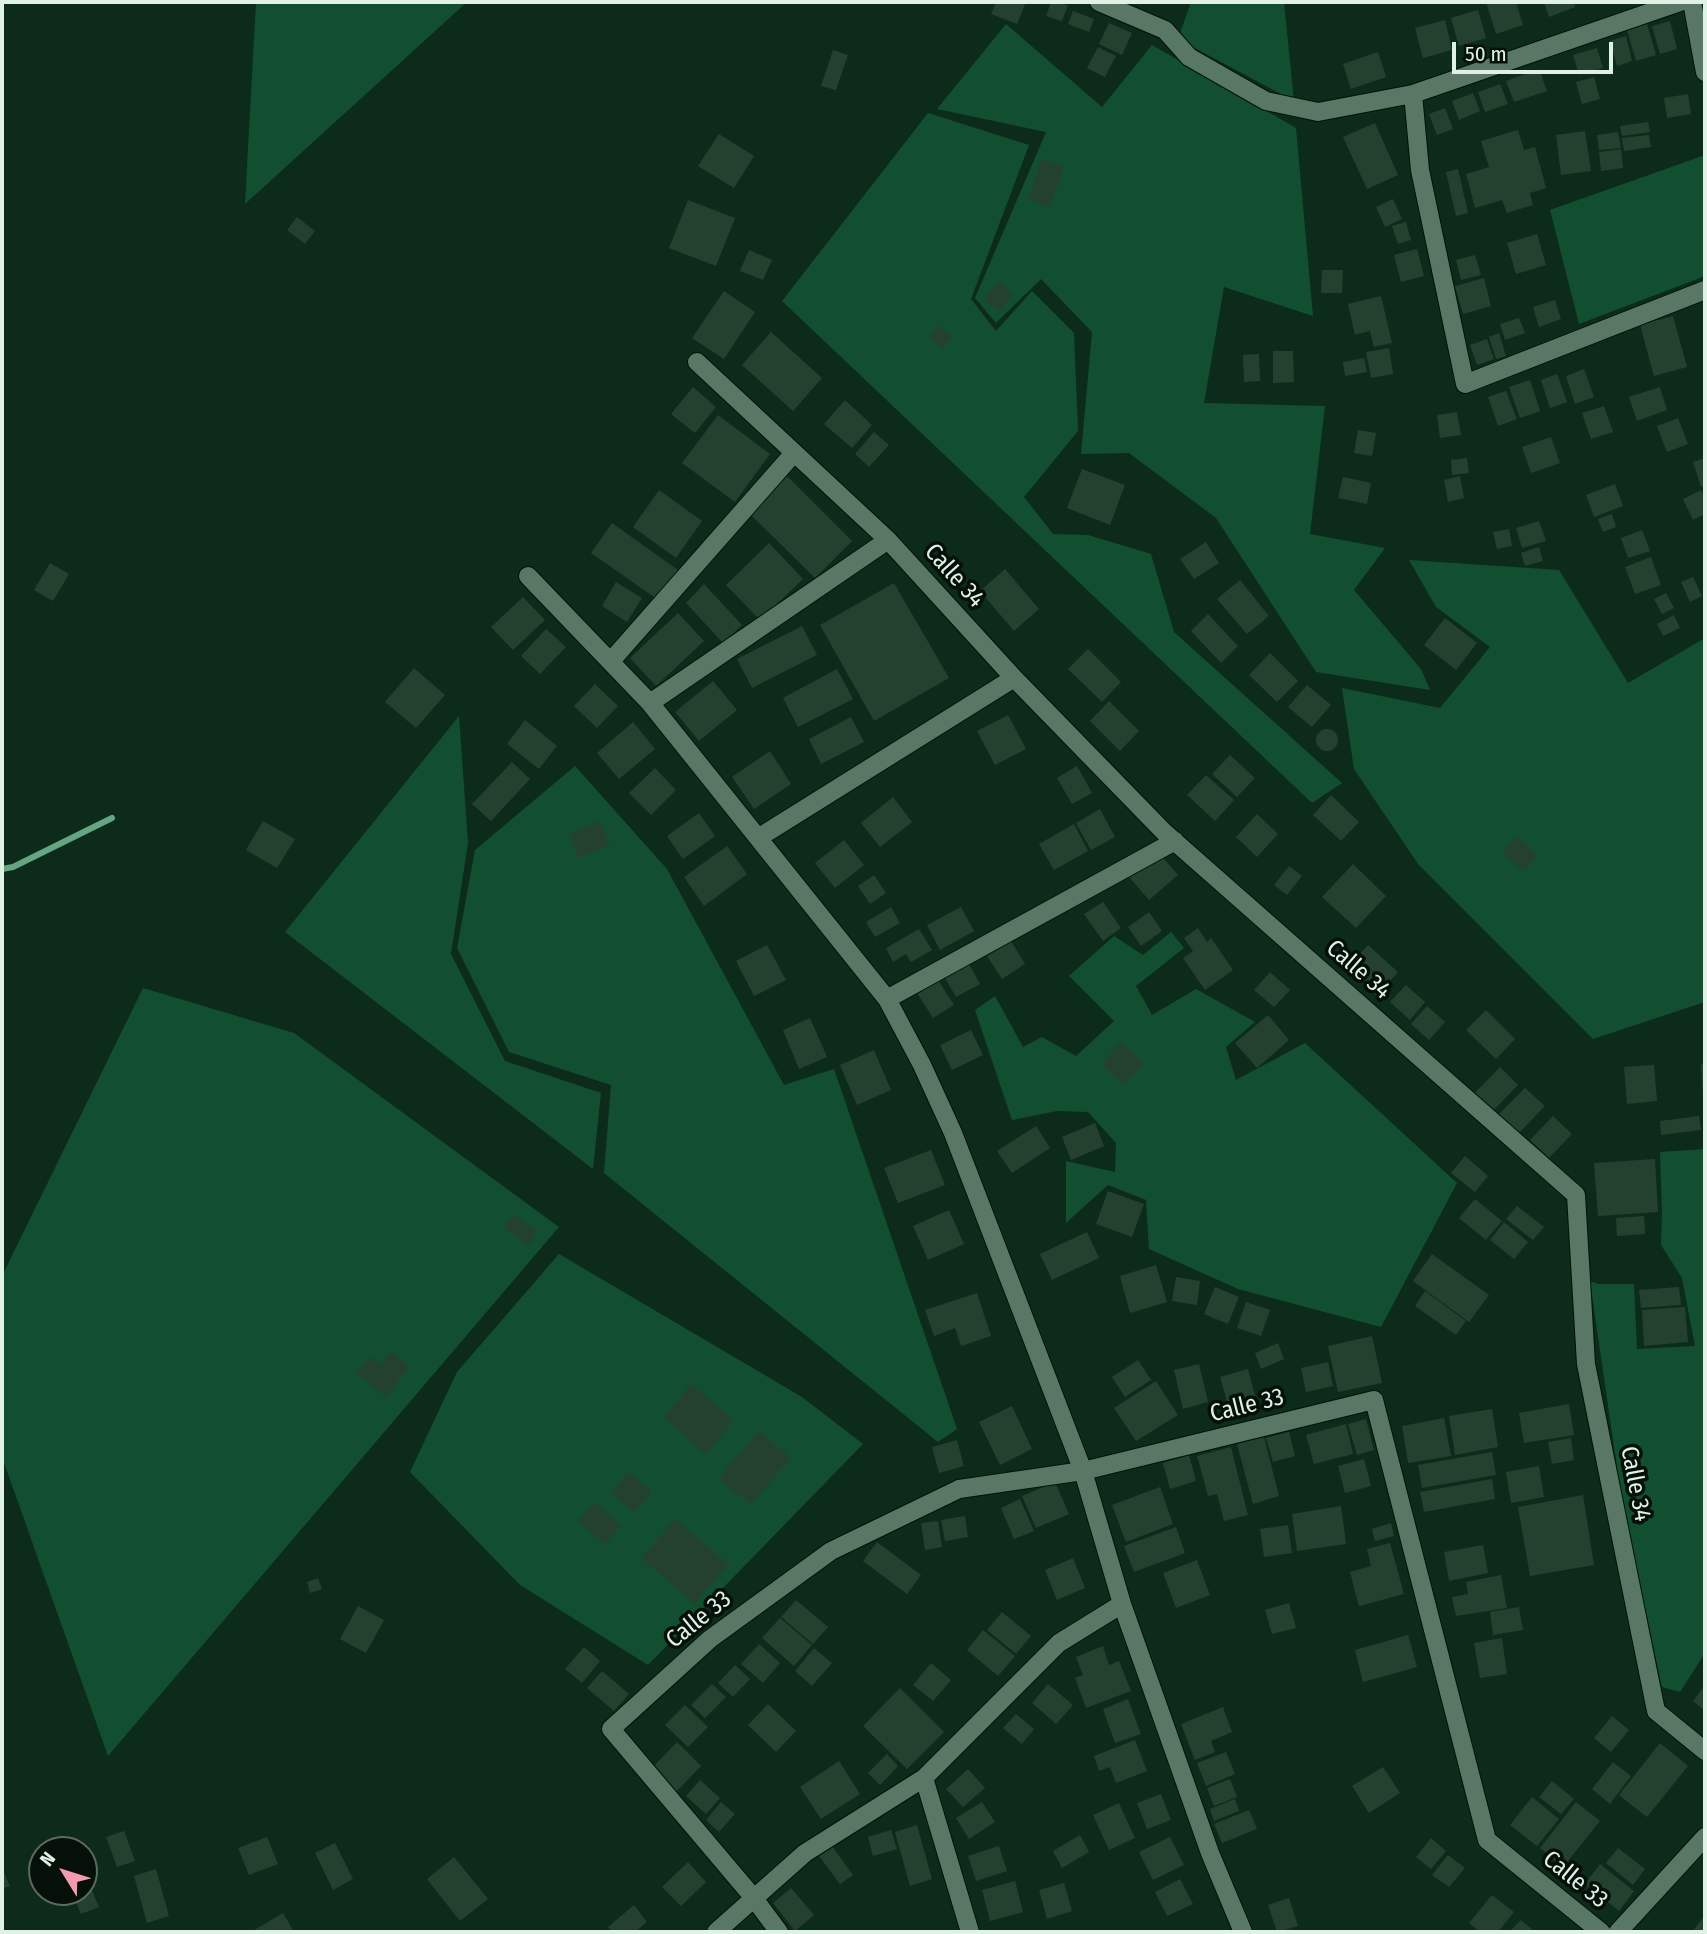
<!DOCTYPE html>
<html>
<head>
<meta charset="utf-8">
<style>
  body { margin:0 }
  #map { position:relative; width:1707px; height:1934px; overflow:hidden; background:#0d2b1b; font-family:"Fira Sans Condensed",sans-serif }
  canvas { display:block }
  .frame { position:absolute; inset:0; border:4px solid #e0f1e6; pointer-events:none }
  .north { position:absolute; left:28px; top:1836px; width:70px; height:70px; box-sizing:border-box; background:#051009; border:2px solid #5d6a61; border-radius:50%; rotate:308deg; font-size:19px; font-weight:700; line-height:28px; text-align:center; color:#e0f1e6 }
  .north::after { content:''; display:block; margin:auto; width:24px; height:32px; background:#f39aac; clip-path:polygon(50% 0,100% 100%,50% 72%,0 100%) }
  .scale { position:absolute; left:1452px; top:42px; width:161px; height:32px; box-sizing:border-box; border:4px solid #e0f1e6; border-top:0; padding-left:9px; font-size:21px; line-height:24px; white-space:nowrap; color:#e0f1e6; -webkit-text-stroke:5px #051009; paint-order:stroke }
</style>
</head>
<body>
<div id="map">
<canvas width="1707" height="1934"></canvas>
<div class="frame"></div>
<div class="north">N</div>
<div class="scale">50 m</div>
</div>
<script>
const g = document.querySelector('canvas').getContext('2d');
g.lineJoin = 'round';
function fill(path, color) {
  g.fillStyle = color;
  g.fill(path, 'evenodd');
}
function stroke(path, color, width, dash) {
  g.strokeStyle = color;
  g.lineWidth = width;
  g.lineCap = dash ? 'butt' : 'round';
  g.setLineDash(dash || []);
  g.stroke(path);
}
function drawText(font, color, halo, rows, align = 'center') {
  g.font = font + ' "Fira Sans Condensed",sans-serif';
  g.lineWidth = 7;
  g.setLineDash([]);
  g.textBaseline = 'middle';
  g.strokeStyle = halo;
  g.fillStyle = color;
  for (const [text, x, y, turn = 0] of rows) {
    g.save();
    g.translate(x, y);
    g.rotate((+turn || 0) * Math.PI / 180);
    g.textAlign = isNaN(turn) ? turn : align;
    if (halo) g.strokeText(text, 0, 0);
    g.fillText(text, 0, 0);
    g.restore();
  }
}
fill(new Path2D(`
  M256 2H467L245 204Z
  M1191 2H1284L1294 101 1178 39Z
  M1006 24 1102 107 1152 45 1296 128 1313 316 1224 287 1204 403 1325 406 1310 534 1385 548 1354 590 1421 669 1430 690 1316 672 1216 518 1129 453 1081 454 1092 332 1041 279 996 323 975 298 1046 132 937 109Z
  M928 113 1029 145 971 299 996 331 1032 291 1074 333 1078 431 1024 497 1053 534 1088 535 1151 554 1174 632 1342 783 1312 803 782 301Z
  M1705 155V276L1579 324 1550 210Z
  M1409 560 1559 570 1628 683 1705 638V1002L1593 1039 1418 864 1354 769 1342 688 1440 708 1490 647 1436 607Z
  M459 716 468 843 451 954 505 1061 601 1093 593 1169 285 932Z
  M575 766 667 869 784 1085 834 1069 957 1429 938 1442 604 1173 611 1085 509 1052 457 948 475 850Z
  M1171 932 1184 948 1136 986 1152 1015 1196 989 1255 1022 1226 1047 1236 1080 1305 1043 1457 1183 1381 1327 1238 1289 1149 1249 1146 1200 1108 1185 1066 1223V1161L1115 1172 1116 1143 1088 1112 1057 1111 1012 1120 975 1010 995 996 1023 1047 1042 1037 1076 1056 1114 1021 1069 976 1114 936 1143 955Z
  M143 988 294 1033 559 1227 108 1756 2 1457V1276Z
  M1705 1149V1653L1680 1692 1662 1687 1622 1502 1590 1281 1598 1284H1634L1637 1349 1695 1346 1682 1278 1661 1245 1662 1213 1660 1152Z
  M559 1254 802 1397 863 1444 648 1665 520 1585 410 1472 457 1372Z`), '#124f31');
stroke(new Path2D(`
  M2 869 13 867 112 818`), '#64a582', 6);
fill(new Path2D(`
  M996 2H1026L1017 24 991 14Z
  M1051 2 1068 5 1062 21 1046 16Z
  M1486 2H1516L1523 25 1496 34Z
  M1544 2H1574L1575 7 1549 17Z
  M1478 10 1486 38 1459 46 1451 18Z
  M1073 11 1094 19 1089 32 1068 24Z
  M1445 20 1452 50 1423 58 1415 28Z
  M1670 21 1677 49 1660 54 1652 26Z
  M1109 23 1132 33 1122 55 1099 44Z
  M1647 24 1656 55 1636 61 1627 30Z
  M1626 36 1632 61 1617 66 1610 41Z
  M1098 47 1116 56 1105 77 1087 68Z
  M1597 48 1603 68 1579 75 1573 55Z
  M833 50 848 55 836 90 821 86Z
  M1378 52 1386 77 1351 89 1343 64Z
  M1539 69 1547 91 1514 102 1506 81Z
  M1594 77 1600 99 1582 104 1576 82Z
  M1500 84 1508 104 1485 112 1478 92Z
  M1473 93 1480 111 1459 120 1452 101Z
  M1688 94 1691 114 1667 118 1664 98Z
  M1445 108 1453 129 1437 135 1429 114Z
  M1648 122 1650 132 1622 136 1620 126Z
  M1375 123 1398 175 1367 189 1343 137Z
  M1518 130 1524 150 1535 147 1546 188 1530 193 1533 205 1507 213 1502 200 1475 208 1466 174 1489 167 1481 141Z
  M1585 131 1591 171 1561 175 1556 135Z
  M1618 132 1621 148 1599 150 1597 135Z
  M719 134 754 156 734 188 698 166Z
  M1649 135 1651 147 1624 151 1622 138Z
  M1621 149 1623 168 1601 171 1599 152Z
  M1042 159 1064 167 1050 207 1028 199Z
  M1458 169 1468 213 1456 216 1446 172Z
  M1393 199 1402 219 1385 227 1376 207Z
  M688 200 735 218 716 266 669 248Z
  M297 217 315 231 305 244 287 230Z
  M1406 222 1411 240 1398 244 1392 226Z
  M1537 234 1546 265 1516 274 1507 243Z
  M1417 249 1424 276 1401 282 1394 255Z
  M749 250 772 260 763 280 740 271Z
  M1475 255 1481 275 1461 280 1456 260Z
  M1322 270H1343L1342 293H1321Z
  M1484 278 1491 306 1463 314 1455 286Z
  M998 281 1013 294 999 311 984 299Z
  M724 291 755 312 724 359 692 338Z
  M1381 296 1392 343 1374 347 1370 331 1355 335 1348 304Z
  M1555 300 1561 319 1539 327 1533 307Z
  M1673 316 1687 367 1654 376 1640 325Z
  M1519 318 1525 333 1505 340 1500 324Z
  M939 325 953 337 942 349 929 337Z
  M771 332 822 378 793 411 742 365Z
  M1499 333 1506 356 1496 359 1489 337Z
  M1487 339 1494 359 1477 365 1470 345Z
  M1389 348 1393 374 1371 378 1366 352Z
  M1273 351H1293L1294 382 1273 383Z
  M1259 354 1260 381 1244 382 1243 355Z
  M1364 358 1367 372 1345 376 1343 362Z
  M1584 369 1594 397 1575 404 1566 376Z
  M1557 374 1567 402 1550 408 1541 380Z
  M1530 380 1540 411 1520 418 1509 387Z
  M693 387 716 407 695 433 671 414Z
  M1660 387 1667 410 1637 421 1629 397Z
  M1506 391 1517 419 1498 426 1488 397Z
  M845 400 872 425 852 448 824 424Z
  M1604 406 1613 432 1591 439 1582 413Z
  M1457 412 1461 435 1440 438 1437 415Z
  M718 415 770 454 735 502 682 463Z
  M1678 418 1688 444 1667 452 1657 426Z
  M1358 430 1376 433 1372 456 1354 453Z
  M874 432 889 445 869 467 855 454Z
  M1551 437 1560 463 1531 473 1522 447Z
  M1467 458 1469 473 1452 475 1451 460Z
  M1705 458V486L1701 487 1693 462Z
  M1082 469 1125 485 1110 525 1067 508Z
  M787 476 852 541 815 578 750 514Z
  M1460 476 1464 498 1448 502 1444 480Z
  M1343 477 1371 483 1367 504 1338 498Z
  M1615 484 1623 506 1594 517 1586 495Z
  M659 490 702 521 676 558 633 527Z
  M1701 490 1705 498V514L1693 520 1683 499Z
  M1612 514 1616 527 1603 532 1598 519Z
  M1539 521 1546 541 1522 548 1516 528Z
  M612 523 678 570 657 599 591 553Z
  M1509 529 1512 546 1497 549 1493 532Z
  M1642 530 1650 551 1628 558 1621 538Z
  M1206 542 1219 563 1194 579 1180 559Z
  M769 543 803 579 760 620 726 585Z
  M1539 547 1543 561 1525 566 1521 553Z
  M1651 557 1661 585 1635 594 1625 567Z
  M50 563 69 574 53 601 34 590Z
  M1005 569 1039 609 1014 631 980 591Z
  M1693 577 1702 596 1690 602 1681 582Z
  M1240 580 1269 616 1247 634 1217 599Z
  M616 582 642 598 627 622 602 606Z
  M894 583 949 678 874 721 820 625Z
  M704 584 742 625 723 643 686 603Z
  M1666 593 1674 608 1662 614 1654 599Z
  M523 597 545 620 513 650 491 627Z
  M678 613 704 641 656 686 630 658Z
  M1208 614 1238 646 1221 663 1191 631Z
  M1674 615 1680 628 1663 636 1657 624Z
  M1445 618 1477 643 1456 670 1424 645Z
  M802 626 817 655 752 688 737 659Z
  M546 629 566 647 540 674 521 656Z
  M1088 649 1121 682 1102 702 1068 669Z
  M1270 653 1298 681 1277 702 1249 675Z
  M414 668 445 695 416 728 385 702Z
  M837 669 853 699 798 727 783 698Z
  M713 681 737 710 699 741 675 712Z
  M595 684 618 706 597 728 574 706Z
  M1307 685 1331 705 1312 727 1288 707Z
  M1109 701 1139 731 1120 751 1090 721Z
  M1008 715 1026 749 995 765 977 731Z
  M851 717 864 742 821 764 809 739Z
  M525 720 557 746 539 769 507 744Z
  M633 722 655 749 619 779 597 753Z
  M1316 740a11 11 0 1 1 22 0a11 11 0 1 1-22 0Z
  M770 751 791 784 754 809 732 777Z
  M1230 755 1255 778 1237 797 1212 774Z
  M512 762 530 779 491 821 472 804Z
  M1077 766 1092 793 1072 804 1057 778Z
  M655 768 676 790 651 815 629 793Z
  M1206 775 1234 800 1215 821 1187 795Z
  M1331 795 1359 822 1341 841 1313 815Z
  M893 797 912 822 880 847 861 823Z
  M1100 809 1115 837 1091 850 1076 823Z
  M699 813 715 836 683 859 667 836Z
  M1257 814 1278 834 1257 857 1236 837Z
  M263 821 295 839 277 868 246 850Z
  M601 821 610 845 578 858 568 835Z
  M1074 824 1088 851 1054 870 1039 844Z
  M1516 836 1538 855 1523 871 1502 852Z
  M844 840 864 865 835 888 815 863Z
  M727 846 747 874 704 906 684 877Z
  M1158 852 1178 875 1149 900 1129 877Z
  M1353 864 1386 896 1356 928 1322 897Z
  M1289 866 1302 876 1287 895 1274 885Z
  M874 875 886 893 870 904 858 886Z
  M1103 902 1121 928 1103 941 1084 914Z
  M891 907 900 923 875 937 866 922Z
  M961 907 974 931 940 950 927 925Z
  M1149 912 1162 931 1141 946 1128 927Z
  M1198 928 1207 942 1211 938 1233 970 1205 990 1183 958 1193 951 1184 938Z
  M919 929 932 950 911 962 906 954 893 962 886 948Z
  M1011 941 1025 964 1002 979 987 956Z
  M767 945 786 980 754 996 736 961Z
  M1368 945 1398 972 1377 996 1346 969Z
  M969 964 980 984 956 997 945 978Z
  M1270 972 1290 990 1274 1007 1254 990Z
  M938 980 954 1005 933 1018 917 993Z
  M1406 985 1425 1002 1410 1020 1390 1002Z
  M1427 1006 1445 1022 1429 1040 1411 1024Z
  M1486 1010 1515 1039 1496 1059 1466 1030Z
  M1268 1015 1289 1040 1257 1068 1235 1043Z
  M810 1018 827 1057 799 1069 783 1030Z
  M971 1030 983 1055 952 1070 940 1045Z
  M1121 1042 1144 1063 1124 1085 1101 1064Z
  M874 1050 891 1090 857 1105 840 1065Z
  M1705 1063V1098H1703L1701 1064Z
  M1654 1065 1657 1101 1627 1104 1624 1067Z
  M1500 1067 1518 1085 1493 1111 1475 1093Z
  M1525 1088 1545 1106 1519 1133 1499 1114Z
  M1553 1116 1572 1134 1549 1158 1530 1140Z
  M1699 1116 1701 1130 1661 1135 1660 1121Z
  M1095 1123 1104 1146 1071 1160 1062 1137Z
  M1036 1126 1050 1148 1012 1173 997 1151Z
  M931 1150 945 1185 898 1203 884 1168Z
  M1465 1156 1488 1176 1475 1192 1451 1173Z
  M1655 1159 1658 1212 1598 1216 1594 1163Z
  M1108 1191 1144 1204 1132 1237 1096 1224Z
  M1475 1199 1502 1221 1486 1240 1459 1218Z
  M1517 1206 1544 1227 1533 1240 1506 1219Z
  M949 1210 964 1244 928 1260 913 1226Z
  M514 1215 538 1231 529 1245 504 1228Z
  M1644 1216 1645 1234 1617 1236 1616 1218Z
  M1504 1222 1528 1242 1514 1259 1490 1240Z
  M1087 1232 1099 1258 1052 1280 1040 1254Z
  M1432 1254 1489 1295 1469 1322 1413 1281Z
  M1156 1265 1167 1302 1130 1313 1120 1276Z
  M1176 1277 1200 1281 1197 1305 1172 1301Z
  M1215 1287 1239 1297 1228 1324 1204 1314Z
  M1679 1287 1681 1305 1641 1308 1639 1290Z
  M1425 1291 1466 1321 1456 1335 1415 1306Z
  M977 1293 991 1336 961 1346 955 1328 934 1336 925 1310Z
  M1246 1302 1270 1310 1261 1336 1237 1328Z
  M1685 1307 1688 1342 1644 1346 1642 1310Z
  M1372 1336 1382 1383 1338 1392 1328 1346Z
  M1278 1343 1284 1359 1261 1369 1255 1353Z
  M391 1351 410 1366 386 1397 356 1373 369 1357 380 1365Z
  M1138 1360 1151 1380 1125 1397 1112 1377Z
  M1328 1362 1333 1386 1306 1392 1301 1368Z
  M1199 1364 1208 1402 1183 1409 1174 1370Z
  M1248 1369 1257 1404 1230 1412 1220 1377Z
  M1156 1381 1178 1415 1136 1441 1114 1408Z
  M691 1384 734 1420 706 1454 663 1417Z
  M1569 1404 1574 1435 1524 1443 1519 1413Z
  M1012 1406 1032 1449 1000 1465 979 1422Z
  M1492 1409 1498 1447 1455 1455 1449 1416Z
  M1444 1418 1451 1456 1408 1463 1402 1426Z
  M1366 1419 1374 1450 1357 1455 1348 1424Z
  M1346 1424 1353 1454 1314 1464 1306 1435Z
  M759 1430 791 1458 751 1505 719 1478Z
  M1289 1432 1295 1456 1273 1462 1266 1438Z
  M1264 1437 1279 1496 1253 1504 1237 1444Z
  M1571 1438 1574 1460 1552 1464 1548 1442Z
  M957 1440 964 1466 939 1473 932 1447Z
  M1231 1447 1248 1515 1224 1521 1217 1494 1208 1496 1197 1456Z
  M1492 1452 1496 1475 1422 1488 1418 1465Z
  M1189 1455 1196 1481 1170 1489 1163 1463Z
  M1364 1459 1371 1486 1345 1493 1338 1466Z
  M1539 1466 1544 1497 1511 1503 1506 1472Z
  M629 1472 652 1492 634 1513 611 1493Z
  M1492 1479 1495 1499 1424 1512 1420 1492Z
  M1055 1482 1069 1514 1036 1528 1022 1496Z
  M1160 1487 1173 1524 1126 1542 1112 1505Z
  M1583 1495 1594 1565 1530 1576 1518 1507Z
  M1020 1499 1034 1531 1014 1539 1001 1508Z
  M594 1502 621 1526 605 1544 578 1521Z
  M1341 1506 1346 1544 1297 1551 1292 1514Z
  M965 1516 968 1537 945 1541 941 1520Z
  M675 1519 729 1564 695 1604 641 1558Z
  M938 1521 942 1547 925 1550 921 1523Z
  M1391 1523 1394 1536 1375 1541 1372 1529Z
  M1288 1525 1292 1553 1264 1557 1260 1529Z
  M1176 1527 1185 1553 1134 1572 1124 1546Z
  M877 1542 921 1575 907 1594 863 1561Z
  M1390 1543 1404 1594 1359 1606 1350 1572 1371 1566 1367 1549Z
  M1483 1545 1488 1573 1449 1581 1444 1552Z
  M1073 1558 1085 1588 1057 1600 1045 1570Z
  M1197 1560 1210 1595 1176 1608 1163 1573Z
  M1501 1575 1507 1608 1456 1616 1452 1597 1468 1594 1466 1582Z
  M318 1578 322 1589 310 1593 307 1582Z
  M796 1600 828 1627 813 1644 781 1617Z
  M1289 1603 1296 1628 1272 1634 1265 1610Z
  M358 1606 384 1620 366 1653 340 1639Z
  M1519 1607 1523 1630 1493 1635 1490 1612Z
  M1002 1612 1031 1636 1016 1654 987 1630Z
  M780 1618 812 1645 794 1666 762 1638Z
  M983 1630 1015 1656 998 1676 967 1650Z
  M1408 1635 1417 1667 1363 1682 1355 1650Z
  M1502 1638 1507 1674 1480 1678 1474 1643Z
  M759 1644 780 1663 763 1683 741 1664Z
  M1103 1646 1109 1665 1119 1661 1131 1691 1086 1708 1075 1678 1083 1675 1076 1657Z
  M584 1647 600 1661 582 1683 565 1669Z
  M814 1648 832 1663 812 1686 795 1671Z
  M931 1663 951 1680 933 1701 913 1685Z
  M735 1665 750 1679 733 1697 718 1683Z
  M602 1671 629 1694 614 1711 587 1688Z
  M712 1684 726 1697 705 1718 691 1705Z
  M1048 1684 1073 1705 1056 1724 1032 1703Z
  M1705 1685V1711L1693 1701Z
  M900 1688 944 1732 907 1769 863 1726Z
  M1128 1699 1141 1734 1115 1743 1103 1709Z
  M768 1704 796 1731 776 1752 748 1725Z
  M685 1705 708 1727 688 1747 665 1725Z
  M1223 1707 1232 1732 1211 1741 1215 1752 1195 1760 1181 1724Z
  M1016 1714 1034 1729 1022 1744 1003 1728Z
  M1612 1716 1629 1730 1611 1752 1594 1738Z
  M1135 1740 1147 1771 1116 1783 1110 1767 1099 1771 1094 1756Z
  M677 1742 701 1766 673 1795 649 1771Z
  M1660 1743 1688 1766 1647 1817 1619 1795Z
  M1226 1752 1235 1774 1206 1786 1197 1763Z
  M887 1754 898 1766 880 1785 868 1773Z
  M839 1761 860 1794 821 1819 800 1787Z
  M1613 1762 1631 1776 1610 1804 1592 1789Z
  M1383 1767 1400 1793 1369 1813 1352 1786Z
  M968 1769 985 1788 963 1807 946 1789Z
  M1230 1779 1237 1797 1214 1806 1207 1788Z
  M700 1780 720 1798 706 1814 686 1796Z
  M1552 1781 1574 1799 1561 1814 1539 1797Z
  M1161 1794 1171 1820 1147 1829 1137 1803Z
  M1532 1797 1559 1819 1537 1846 1510 1825Z
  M1235 1799 1239 1811 1214 1821 1210 1809Z
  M721 1802 735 1814 719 1832 706 1820Z
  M982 1802 995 1822 969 1839 956 1818Z
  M1576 1802 1600 1821 1563 1867 1540 1848Z
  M1119 1803 1135 1838 1109 1850 1093 1815Z
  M1249 1810 1257 1829 1222 1843 1214 1824Z
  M917 1825 932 1879 910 1886 895 1832Z
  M891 1830 897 1849 873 1856 868 1837Z
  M124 1831 135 1861 117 1867 106 1837Z
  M1080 1835 1089 1852 1062 1868 1053 1851Z
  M267 1837 278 1864 249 1875 238 1848Z
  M1170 1837 1184 1865 1153 1880 1139 1852Z
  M1431 1838 1446 1851 1431 1869 1416 1857Z
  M335 1843 353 1879 333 1890 315 1853Z
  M832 1846 853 1875 840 1884 819 1856Z
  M999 1846 1007 1871 976 1881 968 1856Z
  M1618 1848 1645 1869 1633 1885 1606 1863Z
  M1448 1855 1465 1868 1449 1887 1432 1875Z
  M454 1857 488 1899 460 1921 427 1879Z
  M688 1862 706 1882 681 1906 662 1887Z
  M1600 1864 1634 1891 1619 1911 1585 1884Z
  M2 1868 10 1886 2 1889Z
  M156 1869 169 1916 147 1923 134 1876Z
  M1180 1879 1193 1904 1167 1916 1155 1892Z
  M1015 1881 1023 1912 990 1921 982 1890Z
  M1064 1883 1072 1911 1047 1919 1039 1890Z
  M89 1884 99 1907 81 1914 72 1892H84V1887Z
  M791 1888 814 1915 795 1931 773 1903Z
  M1492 1895 1514 1912 1498 1932H1480L1469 1923Z
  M1289 1898 1298 1926 1277 1932 1268 1905Z
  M634 1905 647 1922 635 1932H612L608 1927Z
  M283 1913 294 1932H251Z
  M1705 1915V1932H1692Z
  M1521 1920 1535 1932H1509Z`), '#244130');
const minor = new Path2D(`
  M1099 2 1165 30 1189 57 1266 101 1318 112 1413 94 1680 2
  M1692 2 1705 72
  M1413 94 1420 170 1465 384 1705 290
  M697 362 888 540 1014 678 1164 832 1576 1195 1586 1364 1656 1711 1705 1751
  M528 576 650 703 887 999 922 1065 953 1133 1083 1471 1122 1604 1210 1853 1243 1932
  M611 661 794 453
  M650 703 888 540
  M758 838 1014 678
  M887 999 1175 841
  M924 1778 970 1932
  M716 1932 805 1853 924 1778 1059 1643 1122 1604
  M779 1932 753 1897 611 1729 710 1639 831 1551 959 1489 1083 1471 1374 1400 1487 1840 1601 1932
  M1618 1932 1705 1837`);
stroke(minor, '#001305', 20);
stroke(minor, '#587764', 18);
drawText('24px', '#e0f1e6', '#051009', [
  ["Calle 34",954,576,48],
  ["Calle 34",1358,970,41],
  ["Calle 33",1247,1406,-14],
  ["Calle 34",1635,1484,79],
  ["Calle 33",699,1620,-39],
  ["Calle 33",1575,1880,39]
]);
</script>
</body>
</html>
